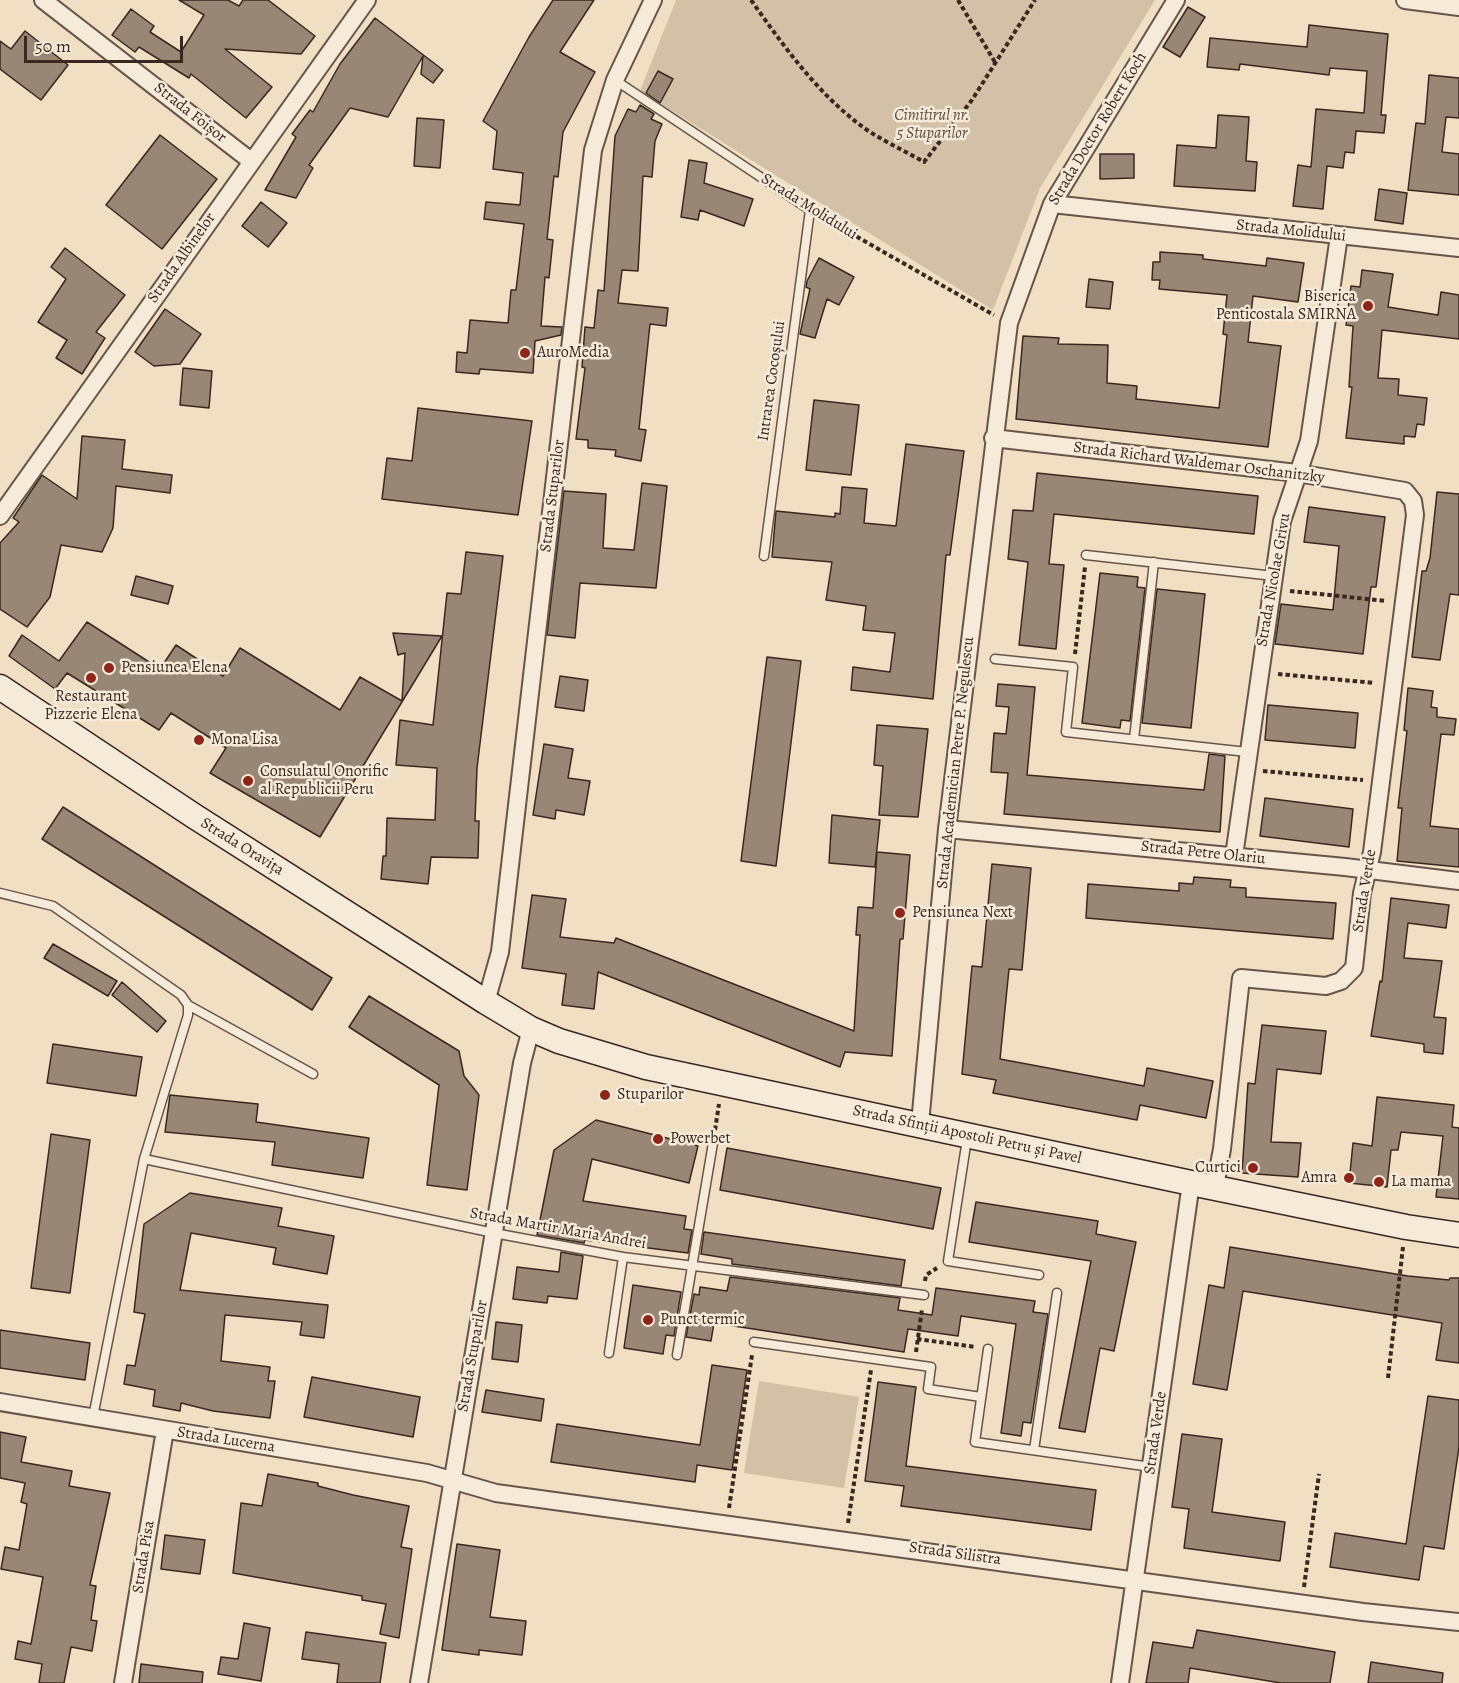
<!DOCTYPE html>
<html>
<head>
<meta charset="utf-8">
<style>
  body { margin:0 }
  #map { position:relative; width:1459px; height:1683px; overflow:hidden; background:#f1dfc3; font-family:Alegreya,serif }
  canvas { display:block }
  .scale { position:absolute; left:24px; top:36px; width:159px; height:27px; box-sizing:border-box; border:3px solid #392720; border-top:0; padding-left:8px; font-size:18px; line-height:21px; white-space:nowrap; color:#392720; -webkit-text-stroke:4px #f6ead8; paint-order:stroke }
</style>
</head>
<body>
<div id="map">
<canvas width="1459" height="1683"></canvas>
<div class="scale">50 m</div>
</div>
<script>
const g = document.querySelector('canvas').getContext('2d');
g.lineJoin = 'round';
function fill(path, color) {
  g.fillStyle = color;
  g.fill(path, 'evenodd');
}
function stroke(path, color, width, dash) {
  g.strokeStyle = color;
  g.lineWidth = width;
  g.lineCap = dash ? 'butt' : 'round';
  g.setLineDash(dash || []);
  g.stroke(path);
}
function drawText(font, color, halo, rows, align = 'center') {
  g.font = font + ' Alegreya,serif';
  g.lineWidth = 5;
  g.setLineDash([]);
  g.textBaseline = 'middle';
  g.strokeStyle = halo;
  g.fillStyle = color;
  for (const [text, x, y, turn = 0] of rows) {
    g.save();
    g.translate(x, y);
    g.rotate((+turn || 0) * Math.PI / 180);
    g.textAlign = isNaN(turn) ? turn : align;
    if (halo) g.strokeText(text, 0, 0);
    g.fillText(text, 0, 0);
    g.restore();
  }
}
fill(new Path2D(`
  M676 0H1155L1040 188 993 310 640 91Z
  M759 1381 859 1397 844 1488 744 1473Z`), '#d2c0a7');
const building = new Path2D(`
  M179 0H228L239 6 243 0H268L315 36 301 54 225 49 272 87 246 118 191 74 189 78 139 47 135 52 112 35 131 9 154 26 150 32 181 52 204 15Z
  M553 0H594L560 52 595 72 563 132 558 177 554 176 547 239 553 240 549 278 545 277 541 326 562 327 561 335 535 341 533 373 480 369 479 374 456 372 457 352 467 353 470 320 508 323 511 290H516L524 224 484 219 486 202 520 205 523 173 493 169 497 131 483 121 529 37Z
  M1188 7 1205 17 1180 57 1163 47Z
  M375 18 443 70 433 83 421 74 423 56 388 117 350 108 309 165 313 168 296 198 265 190 296 137 292 134 310 110 313 112 340 64Z
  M1309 25 1388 34 1381 115H1386L1384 133 1356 131 1354 153 1345 152 1343 168 1327 166 1323 209 1293 206 1298 165 1311 167 1316 109 1364 113 1367 71 1330 68 1329 75 1240 64 1239 70 1207 67 1210 38 1307 47Z
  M25 31 68 65 41 100 0 69V41L11 49Z
  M658 71 673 79 660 103 646 93Z
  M1429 75 1459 78V118L1446 117 1442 152 1459 154V195L1408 190 1416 123 1425 124Z
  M640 105 654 114 651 119 662 124 655 141 652 177 643 176 638 271 622 270 618 303 668 308 666 326 650 324 639 429 646 430 641 461 615 456 616 450 588 448V440L576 439 585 368 582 367 585 327 594 328 598 290 604 291 615 136 628 109 636 112Z
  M1218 115 1249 117 1246 161 1257 162 1255 191 1174 186 1177 145 1216 148Z
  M417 118 444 120 440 168 414 166Z
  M160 135 217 179 162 249 106 205Z
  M1100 154H1134V178L1100 179Z
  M689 160 707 163 704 183 753 199 744 226 700 210 698 220 681 217Z
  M1379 189 1407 193 1403 224 1375 220Z
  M261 202 287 223 268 247 242 226Z
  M65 248 125 295 96 332 105 338 82 374 56 358 67 340 38 322 66 279 51 267Z
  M1160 252 1203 255V259L1266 266 1267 258 1304 263 1298 302 1253 296 1248 342 1281 346 1268 447 1016 419 1023 336 1059 338 1058 344 1108 345 1107 383 1137 386 1136 399 1219 408 1227 335 1223 334 1227 295 1159 289 1160 280H1152L1153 262H1160Z
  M819 258 854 277 839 305 827 299 815 338 800 334 810 289 806 287 807 281Z
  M1362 270 1393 274 1388 307 1438 315 1441 292 1459 295V339L1382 330 1378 378 1399 379 1398 395 1427 398 1424 425 1417 424 1415 437 1404 436V444L1346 438 1352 387H1349L1353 326 1346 325 1351 286 1360 287Z
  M1089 279 1113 282 1110 309 1086 307Z
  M165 309 201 334 180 364 154 366 135 352Z
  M183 368 212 371 209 408 180 405Z
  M814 400 859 405 851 475 806 470Z
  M418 408 532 421 518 515 382 499 387 458 412 461Z
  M82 436 125 440 122 469 172 475 170 493 116 486 113 528 102 552 61 545 50 597 27 627 0 609V543L19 522 13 518 42 475 77 499Z
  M906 444 964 451 950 555H946L933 699 851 690 853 667 890 672 895 633 863 630 866 606 826 600 832 562 772 557 776 511 835 517V513L840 514 842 487 867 489 864 523 896 526Z
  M1037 473 1258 496 1254 534 1054 514 1049 564 1064 565 1056 649 1019 645 1028 562 1008 559 1013 510 1033 511Z
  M642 483 667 486 656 588 580 583 575 638 547 635 564 491 606 494 603 548 634 550Z
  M1437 492 1459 494V595L1450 594 1440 660 1412 657 1422 571H1426L1430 558Z
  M1309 507 1385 517 1376 587H1371L1363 654 1275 644 1281 604 1333 610 1339 546 1304 542Z
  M466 552 503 556 477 768 475 821H479L478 858 431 857 428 884 381 879 383 856H386L387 818 435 820 437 768 396 765 400 720 433 725 447 593 461 594Z
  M1100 573 1138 577 1137 587 1145 588 1130 721 1121 720 1120 728 1082 723Z
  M136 576 173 586 168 604 131 595Z
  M1157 589 1205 594 1191 728 1142 723Z
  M87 622 160 669 176 645 223 676 240 648 340 710 360 677 402 701 405 653 398 655 393 633 442 636 320 837 210 773 226 748 171 713 159 730 67 673 55 689 9 656 22 635 59 661Z
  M767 657 801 661 776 866 741 861Z
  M560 676 588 680 584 711 555 707Z
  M998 684 1035 687 1027 775 1204 790 1209 754 1225 756 1220 832 1004 814 1008 773 991 772 994 733 1006 734 1009 707 996 706Z
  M1408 688 1433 691 1431 707 1437 708V717L1456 719 1454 735 1441 734 1430 826 1459 829V867L1397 861 1402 808H1398L1407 731 1404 730Z
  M1268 705 1358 713 1355 748 1265 740Z
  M877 725 928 729 918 817 879 815 883 766 874 765Z
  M544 744 573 749 568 778 590 781 584 815 556 810 555 819 533 815Z
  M1265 798 1353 809 1349 847 1260 836Z
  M63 807 332 978 312 1010 42 839Z
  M832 815 880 820 875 867 829 863Z
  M877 852 910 855 903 939H900L892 1056 845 1052 840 1067 598 972 594 1009 562 1005 566 974 522 968 532 895 566 899 560 937 614 943 616 938 854 1031 860 935H856L858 907 873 908Z
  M992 864 1031 868 1022 970 1009 969 1000 1059 1144 1086 1147 1068 1213 1081 1206 1118 1140 1105 1137 1120 993 1093 996 1080 962 1074 972 966 982 967Z
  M1194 877 1231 880 1230 887 1246 888V897L1336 903 1333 939 1086 918 1088 884 1179 891V883L1193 884Z
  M1391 898 1449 905 1446 928 1408 923 1404 958 1442 961 1434 1017 1446 1018 1443 1054 1424 1052V1044L1371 1036 1380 981 1382 982Z
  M53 944 117 981 108 996 44 958Z
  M122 982 166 1021 157 1032 112 995Z
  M369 996 459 1051 464 1076 479 1095 467 1190 427 1185 439 1085 349 1027Z
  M1262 1025 1326 1031 1321 1074 1277 1069 1271 1142 1301 1143 1298 1177 1242 1173 1248 1083 1255 1084Z
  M53 1044 142 1057 136 1096 47 1083Z
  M170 1095 258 1104 256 1122 369 1138 363 1178 272 1165 275 1142 165 1132Z
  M1377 1097 1454 1105 1452 1127 1459 1128V1199L1436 1197 1443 1136 1401 1132 1398 1150H1391L1387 1187 1349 1183 1353 1143 1372 1146Z
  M596 1120 698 1146 689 1183 592 1159 583 1201 686 1216 684 1229 692 1230 688 1253 585 1240 584 1243 537 1235 554 1150Z
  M51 1134 90 1140 70 1293 31 1288Z
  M727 1148 941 1188 933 1229 720 1190Z
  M190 1193 282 1208 278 1226 334 1236 327 1274 273 1264 276 1248 191 1233 180 1290 328 1305 324 1338 300 1335 302 1322 225 1315 221 1361 270 1367 268 1381H275L270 1418 213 1411 181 1403 180 1411 153 1406 155 1390 124 1384 127 1365 135 1366 145 1314 134 1312 144 1224Z
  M976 1202 1098 1221 1096 1234 1136 1242 1114 1351 1100 1348 1085 1432 1059 1428 1091 1261 969 1242Z
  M704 1232 905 1260 901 1286 732 1264V1259L701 1254Z
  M1230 1247 1408 1276 1449 1280 1450 1278H1459V1363L1436 1360 1442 1323 1243 1291 1227 1390 1193 1384 1209 1285 1224 1288Z
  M561 1252 583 1256 577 1299 548 1296 547 1303 513 1299 517 1267 559 1272Z
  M730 1277 900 1298 898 1310 932 1315 936 1288 1035 1301 1033 1312 1048 1314 1031 1423 1023 1422 1021 1436 1001 1433 1016 1324 961 1316 958 1336 908 1329 904 1352 714 1323 711 1341 686 1337 694 1294 699 1295 700 1287 727 1291Z
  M633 1285 681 1292 674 1336 666 1335 663 1354 624 1348Z
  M496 1322 522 1325 518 1362 492 1359Z
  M0 1330 90 1343 85 1380 0 1368Z
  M712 1365 747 1370 732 1470 697 1465 695 1482 551 1462 557 1424 700 1445Z
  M312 1377 420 1397 413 1437 304 1417Z
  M878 1382 916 1387 906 1466 1096 1490 1091 1530 901 1506 904 1486 865 1481Z
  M486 1390 544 1399 541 1421 482 1412Z
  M1428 1396 1459 1400V1447L1444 1549 1424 1546 1419 1580 1330 1567 1335 1533 1406 1544Z
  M0 1432 26 1437 21 1462 72 1471 69 1486 110 1493 90 1585 96 1586 91 1620 97 1621 92 1651 71 1647 64 1683H39L42 1664 15 1659 18 1641 31 1644 43 1577 1 1569 5 1547 19 1550 27 1504 21 1502 25 1483 0 1478Z
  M1182 1434 1222 1439 1212 1512 1285 1522 1280 1561 1184 1548 1189 1509 1172 1507Z
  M268 1474 318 1483V1486L353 1495 409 1506 401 1547 412 1549 399 1638 380 1634 386 1604 362 1600V1596L233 1573 241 1503 262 1506Z
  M165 1535 205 1540 200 1574 161 1569Z
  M457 1544 500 1550 490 1617 526 1621 522 1655 479 1650V1655L442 1650Z
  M244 1623 270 1628 261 1681 218 1674 221 1657 238 1659Z
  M1197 1630 1335 1652 1330 1683H1281L1190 1668 1188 1683H1146L1153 1642 1193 1648Z
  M306 1632 386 1643 380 1683H337L339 1664 302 1659Z
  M1371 1662 1443 1673 1442 1683H1368Z
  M141 1664 203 1672 202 1683H139Z`);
fill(building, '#998775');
stroke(building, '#392720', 1.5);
const service = new Path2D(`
  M615 80 810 210 764 556
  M1086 555 1274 576
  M995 659 1073 667 1066 732 1247 752
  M1134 739 1154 562
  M0 893 53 906 181 995 188 1005V1015L144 1159 93 1417
  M188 1005 313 1074
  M967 1139 948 1261 1039 1275
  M144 1159 494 1233 623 1257 924 1295
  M754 1342 931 1367 928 1389 981 1397
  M988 1349 975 1442 1151 1467
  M609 1353 623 1257
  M677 1355 713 1143
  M1034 1450 1057 1293`);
const minor = new Path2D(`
  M43 0 251 161
  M1405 0 1459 7
  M1052 204 1459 248
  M993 438 1297 473 1405 491 1413 501 1415 515 1372 852 1362 893 1354 968 1341 981 1326 986 1241 978 1222 1149 1215 1186
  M0 516 367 0
  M947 829 1345 867 1459 881
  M1234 856 1282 521 1309 441 1339 236
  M486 1002 500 952 593 150 615 80 653 0
  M920 1124 947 829 1009 323 1052 204 1176 0
  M0 1402 427 1473 496 1493 1363 1612 1459 1622
  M123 1683 165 1430
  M419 1683 522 1063 531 1029
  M1120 1683 1191 1183`);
const secondary = new Path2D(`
  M0 687 194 816 486 1002 531 1029 559 1041 646 1067 1191 1183 1406 1227 1459 1235`);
stroke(service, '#675549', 11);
stroke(minor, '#675549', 20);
stroke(secondary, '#392720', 27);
stroke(new Path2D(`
  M751 0C785 48 819 96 867 130 885 142 905 151 924 162L972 100 1035 0
  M958 0 996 64
  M824 218 994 315
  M1290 591 1387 601
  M1075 654 1085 567
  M1278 674 1375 683
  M1263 771 1363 780
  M715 1130 719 1104
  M925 1281 926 1275 937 1268
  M917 1339 976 1347
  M916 1352 922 1309
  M1388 1378 1403 1247
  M729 1508 752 1355
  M848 1523 871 1370
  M1304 1587 1319 1474`), '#392720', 4, [4.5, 3]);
stroke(service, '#f6ead8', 8);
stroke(minor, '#f6ead8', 16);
stroke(secondary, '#f6ead8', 24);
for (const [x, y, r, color] of [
  [1368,306,6,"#8f2418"],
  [525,353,6,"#8f2418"],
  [109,668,6,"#8f2418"],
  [91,678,6,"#8f2418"],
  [199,740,6,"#8f2418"],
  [248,781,6,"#8f2418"],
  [900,913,6,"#8f2418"],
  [605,1095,6,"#8f2418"],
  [658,1139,6,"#8f2418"],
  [1253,1168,6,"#8f2418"],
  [1349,1178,6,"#8f2418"],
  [1379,1182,6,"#8f2418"],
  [648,1320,6,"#8f2418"]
]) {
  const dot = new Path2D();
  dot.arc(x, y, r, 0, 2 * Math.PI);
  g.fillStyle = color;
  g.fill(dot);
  stroke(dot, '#f6ead8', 2);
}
drawText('16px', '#392720', '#f6ead8', [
  ["Strada Foișor",190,113,38],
  ["Strada Doctor Robert Koch",1098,129,-59],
  ["Strada Molidului",809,207,32],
  ["Strada Molidului",1291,231,6],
  ["Strada Albinelor",182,258,-55],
  ["Intrarea Cocoșului",772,381,-82],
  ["Strada Richard Waldemar Oschanitzky",1199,463,7],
  ["Strada Stuparilor",553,496,-83],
  ["Strada Nicolae Grivu",1274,580,-80],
  ["Strada Academician Petre P. Negulescu",956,763,-84],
  ["Strada Oravița",242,847,32],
  ["Strada Petre Olariu",1203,853,6],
  ["Strada Verde",1365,891,-81],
  ["Strada Sfinții Apostoli Petru și Pavel",967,1135,12],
  ["Strada Martir Maria Andrei",558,1229,10],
  ["Strada Stuparilor",473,1356,-80],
  ["Strada Verde",1156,1433,-82],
  ["Strada Lucerna",226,1440,9],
  ["Strada Silistra",955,1554,8],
  ["Strada Pisa",144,1557,-81]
]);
drawText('italic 16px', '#5f4d42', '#f6ead8', [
  ["Cimitirul nr.",932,116],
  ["5 Stuparilor",932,134]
]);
drawText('16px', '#392720', '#f6ead8', [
  ["Biserica",1356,297,"right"],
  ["Penticostala SMIRNA",1356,315,"right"],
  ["AuroMedia",537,353],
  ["Pensiunea Elena",121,668],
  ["Restaurant",91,697,"center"],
  ["Pizzerie Elena",91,715,"center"],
  ["Mona Lisa",211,740],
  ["Consulatul Onorific",260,772],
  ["al Republicii Peru",260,790],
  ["Pensiunea Next",912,913],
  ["Stuparilor",617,1095],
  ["Powerbet",670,1139],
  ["Curtici",1241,1168,"right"],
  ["Amra",1337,1178,"right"],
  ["La mama",1391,1182],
  ["Punct termic",660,1320]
], 'left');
</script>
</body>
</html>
